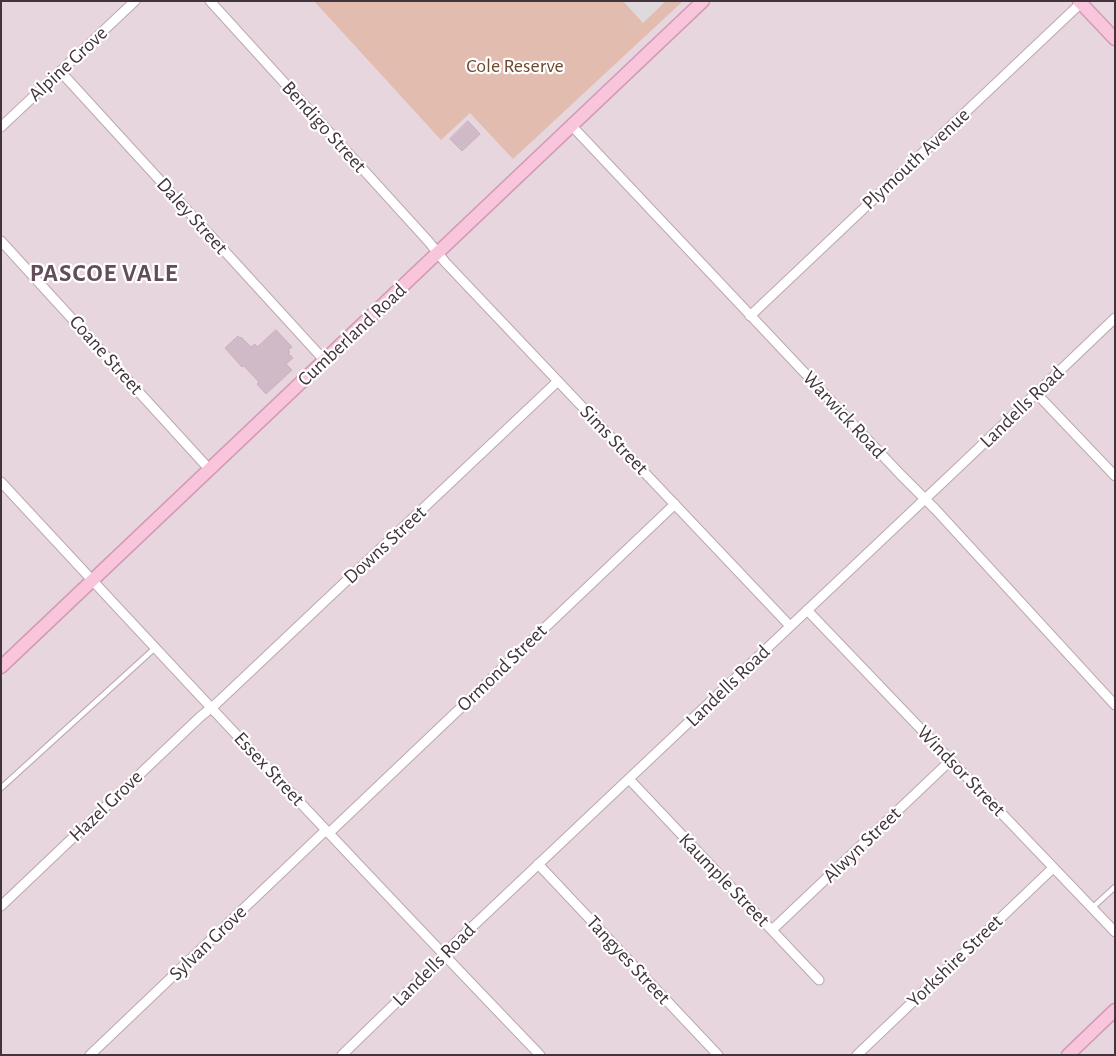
<!DOCTYPE html>
<html>
<head>
<meta charset="utf-8">
<style>
  body { margin:0 }
  #map { position:relative; width:1116px; height:1056px; overflow:hidden; background:#f0e4ea; font-family:"Alegreya Sans",sans-serif }
  canvas { display:block }
  .frame { position:absolute; inset:0; border:2px solid #42343c; pointer-events:none }
</style>
</head>
<body>
<div id="map">
<canvas width="1116" height="1056"></canvas>
<div class="frame"></div>
</div>
<script>
const g = document.querySelector('canvas').getContext('2d');
g.lineJoin = 'round';
function fill(path, color) {
  g.fillStyle = color;
  g.fill(path, 'evenodd');
}
function stroke(path, color, width, dash) {
  g.strokeStyle = color;
  g.lineWidth = width;
  g.lineCap = dash ? 'butt' : 'round';
  g.setLineDash(dash || []);
  g.stroke(path);
}
function drawText(font, color, halo, rows, align = 'center') {
  g.font = font + ' "Alegreya Sans",sans-serif';
  g.lineWidth = 4.5;
  g.setLineDash([]);
  g.textBaseline = 'middle';
  g.strokeStyle = halo;
  g.fillStyle = color;
  for (const [text, x, y, turn = 0] of rows) {
    g.save();
    g.translate(x, y);
    g.rotate((+turn || 0) * Math.PI / 180);
    g.textAlign = isNaN(turn) ? turn : align;
    if (halo) g.strokeText(text, 0, 0);
    g.fillText(text, 0, 0);
    g.restore();
  }
}
fill(new Path2D(`
  M1 1H1115V1055H1Z`), '#e8d6df');
fill(new Path2D(`
  M314 1H683L513 159 470 113 441 140Z`), '#e1bcaf');
fill(new Path2D(`
  M623 1H664L665 2 643 23Z`), '#ded9dc');
const building = new Path2D(`
  M468 121 480 134 462 151 450 139Z
  M276 330 292 347 288 350 290 352 288 353 293 358 286 364 292 370 266 394 257 384 259 382 244 366 242 367 225 348 238 336 240 338 241 337 251 347 255 344 257 347Z`);
fill(building, '#d1bac7');
stroke(building, '#cbaebf', 1);
const lane = new Path2D(`
  M1 788 155 648
  M1092 908 1115 887`);
const street = new Path2D(`
  M210 1 429 242 445 262 790 626
  M60 71 325 361
  M572 126 900 474 936 510 1115 705
  M1 127 135 1
  M1 241 210 470
  M750 316 1081 3
  M1036 393 1115 476
  M1 482C179 674 358 866 540 1055
  M807 610 1115 932
  M629 779 819 980
  M329 833 675 504
  M538 864 718 1055
  M1 906 200 717 217 703 558 381
  M772 930 951 760
  M90 1055 326 830
  M342 1055 440 960 454 944 962 464 1115 318
  M857 1055 1053 868`);
const secondary = new Path2D(`
  M1079 1 1115 39
  M1 667 703 1
  M1068 1055 1115 1010`);
stroke(lane, '#bba7b2', 7);
stroke(street, '#bba7b2', 11);
stroke(secondary, '#d29bb4', 15);
stroke(lane, '#fff', 4.5);
stroke(street, '#fff', 9);
stroke(secondary, '#f9c5dc', 12);
drawText('20px', '#42343c', '#fff', [
  ["Alpine Grove",68,64,-43],
  ["Bendigo Street",324,127,48],
  ["Plymouth Avenue",916,159,-43],
  ["Daley Street",192,216,48],
  ["Cumberland Road",352,335,-43],
  ["Coane Street",106,355,48],
  ["Landells Road",1022,407,-44],
  ["Warwick Road",844,415,47],
  ["Sims Street",614,440,46],
  ["Downs Street",385,545,-43],
  ["Ormond Street",502,668,-44],
  ["Landells Road",728,686,-44],
  ["Essex Street",269,769,47],
  ["Windsor Street",961,771,46],
  ["Hazel Grove",106,806,-44],
  ["Alwyn Street",862,845,-44],
  ["Kaumple Street",724,880,46],
  ["Sylvan Grove",208,943,-44],
  ["Tangyes Street",628,960,47],
  ["Yorkshire Street",955,961,-44],
  ["Landells Road",434,965,-45]
]);
drawText('20px', '#6d492d', '#fff', [
  ["Cole Reserve",515,66]
]);
g.letterSpacing = '1px';
drawText('bold 25px', '#634d5a', '#fff', [
  ["PASCOE VALE",104,273]
]);
g.letterSpacing = '0px';
</script>
</body>
</html>
